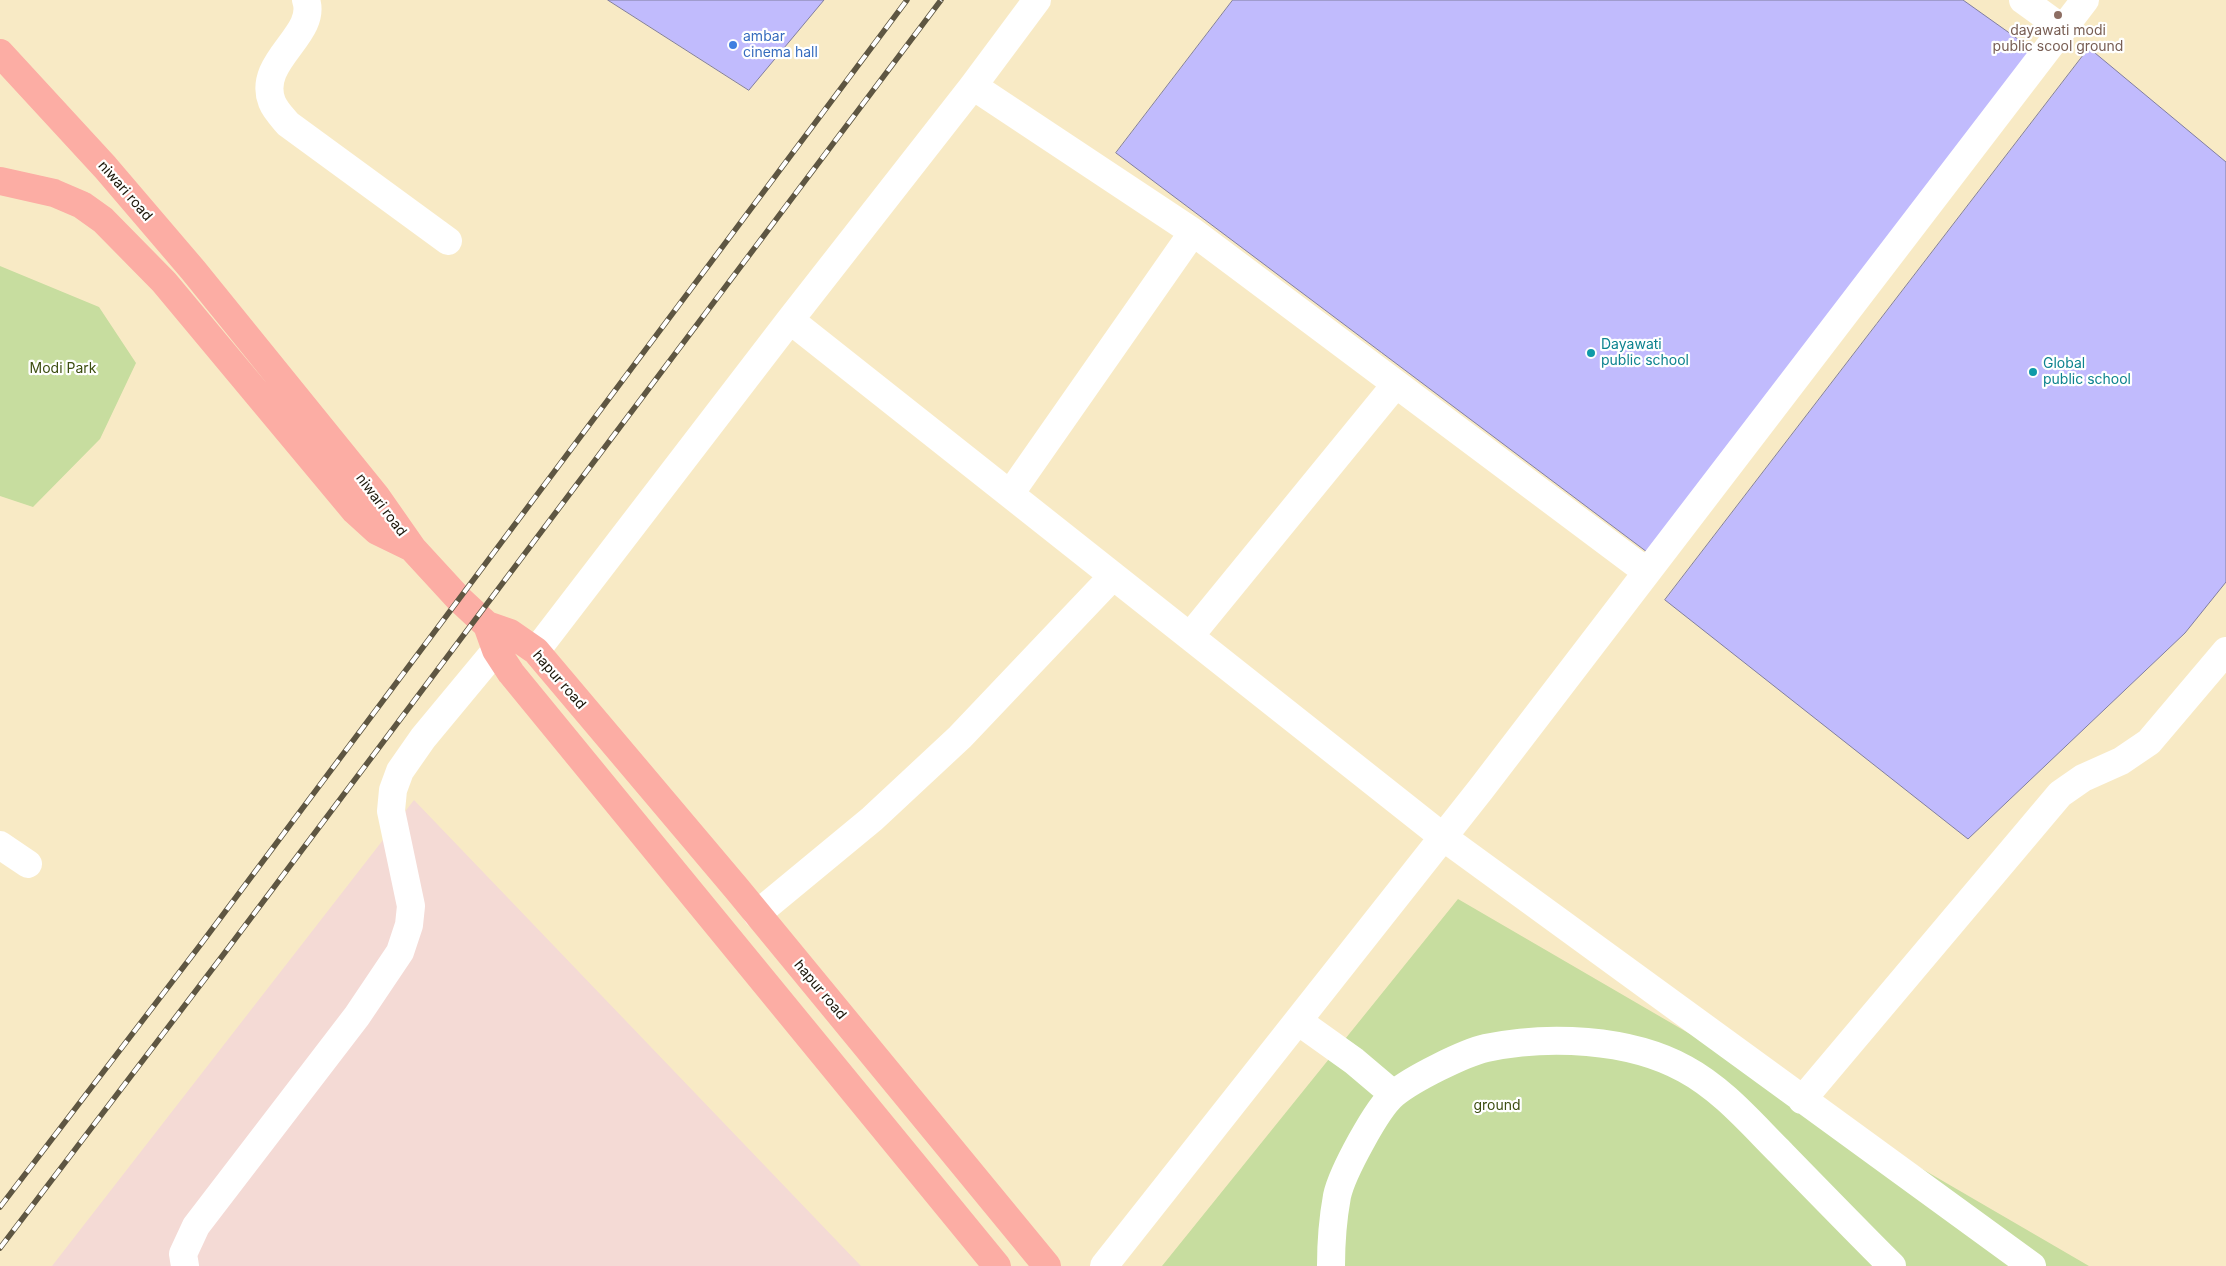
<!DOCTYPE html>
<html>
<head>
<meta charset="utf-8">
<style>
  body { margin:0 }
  canvas { display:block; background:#f8eac5 }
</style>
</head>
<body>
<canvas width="2226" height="1266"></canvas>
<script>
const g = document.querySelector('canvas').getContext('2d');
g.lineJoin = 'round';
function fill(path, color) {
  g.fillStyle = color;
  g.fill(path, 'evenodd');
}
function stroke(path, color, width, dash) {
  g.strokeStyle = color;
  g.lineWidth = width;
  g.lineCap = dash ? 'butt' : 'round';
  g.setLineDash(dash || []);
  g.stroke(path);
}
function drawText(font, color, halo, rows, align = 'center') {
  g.font = font + ' Inter,sans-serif';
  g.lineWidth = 4.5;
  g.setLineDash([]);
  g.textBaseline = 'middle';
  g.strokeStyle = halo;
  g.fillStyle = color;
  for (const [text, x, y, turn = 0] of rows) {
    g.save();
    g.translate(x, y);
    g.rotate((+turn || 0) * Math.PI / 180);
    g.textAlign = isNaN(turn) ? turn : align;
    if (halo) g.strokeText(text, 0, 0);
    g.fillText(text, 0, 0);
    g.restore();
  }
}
fill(new Path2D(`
  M414 800 861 1266H52Z`), '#f4dad5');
fill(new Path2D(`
  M0 266 99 307 136 363 100 439 33 507 0 496Z
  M1458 899 2089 1266H1162Z`), '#c7dd9f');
const building = new Path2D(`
  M608 0H824L749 90Z
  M1233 0H1963L2032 49 1647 552 1116 153Z
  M2089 48 2226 162V582L2185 633 1968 839 1665 600Z`);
fill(building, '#c1bbfd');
stroke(building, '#807e9f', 1);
stroke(new Path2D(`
  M306 0C318 35 256 61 272 102 275 110 283 118 288 124L448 241
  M2023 0 2063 29
  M973 86 1193 232 1647 572
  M790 320 1443 837 2032 1266
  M1010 494 1193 232
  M1190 636 1396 384
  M536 651 790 320 973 86 1037 0
  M0 845 28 864
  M757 914 872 819 960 737 1113 576
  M1298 1021 1354 1061 1393 1094
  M1802 1100 2060 794 2083 778 2121 761 2149 742 2226 651
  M185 1266 183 1254 196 1226 357 1016 400 952 409 925 411 906 391 811 393 790 400 771 423 738 496 650
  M1104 1266 1481 789 2085 0
  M1331 1266C1331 1243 1333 1218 1337 1196 1342 1173 1377 1108 1394 1094 1412 1079 1464 1053 1486 1048 1547 1035 1629 1038 1685 1069 1722 1089 1750 1122 1779 1151 1817 1190 1854 1228 1892 1266`), '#fff', 28);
stroke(new Path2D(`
  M0 53 105 167 193 270 376 496 413 549 459 599 487 625 510 633 536 651 737 889 1047 1266
  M0 181 54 193 82 205 103 220 164 282 355 511 377 531 412 548
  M487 625 496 650 511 673 997 1266`), '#fcada4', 28);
const rail = new Path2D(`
  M0 1207 201 944 907 0
  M0 1248 220 959 941 0`);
stroke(rail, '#5e5642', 5.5);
stroke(rail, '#fff', 4, [11]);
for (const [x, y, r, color] of [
  [2058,15,5,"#8d6e63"],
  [733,45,5,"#3f7fe0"],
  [1591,353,5,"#0f9aa8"],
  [2033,372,5,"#0f9aa8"]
]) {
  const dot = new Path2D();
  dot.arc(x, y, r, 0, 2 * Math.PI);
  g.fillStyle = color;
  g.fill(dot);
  stroke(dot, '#fff', 2);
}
drawText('14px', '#785e54', '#fff', [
  ["dayawati modi",2058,31],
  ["public scool ground",2058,47]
]);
drawText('14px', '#366cbe', '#fff', [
  ["ambar",743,37],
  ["cinema hall",743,53]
], 'left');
drawText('14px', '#1a1508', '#fff', [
  ["niwari road",125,191,49],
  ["niwari road",381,505,53],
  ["hapur road",559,680,49],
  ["hapur road",820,990,50]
]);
drawText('14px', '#0d838f', '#fff', [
  ["Dayawati",1601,345],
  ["public school",1601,361],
  ["Global",2043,364],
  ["public school",2043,380]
], 'left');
drawText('14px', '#3d4e11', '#fff', [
  ["Modi Park",63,369],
  ["ground",1497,1106]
]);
</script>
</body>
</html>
